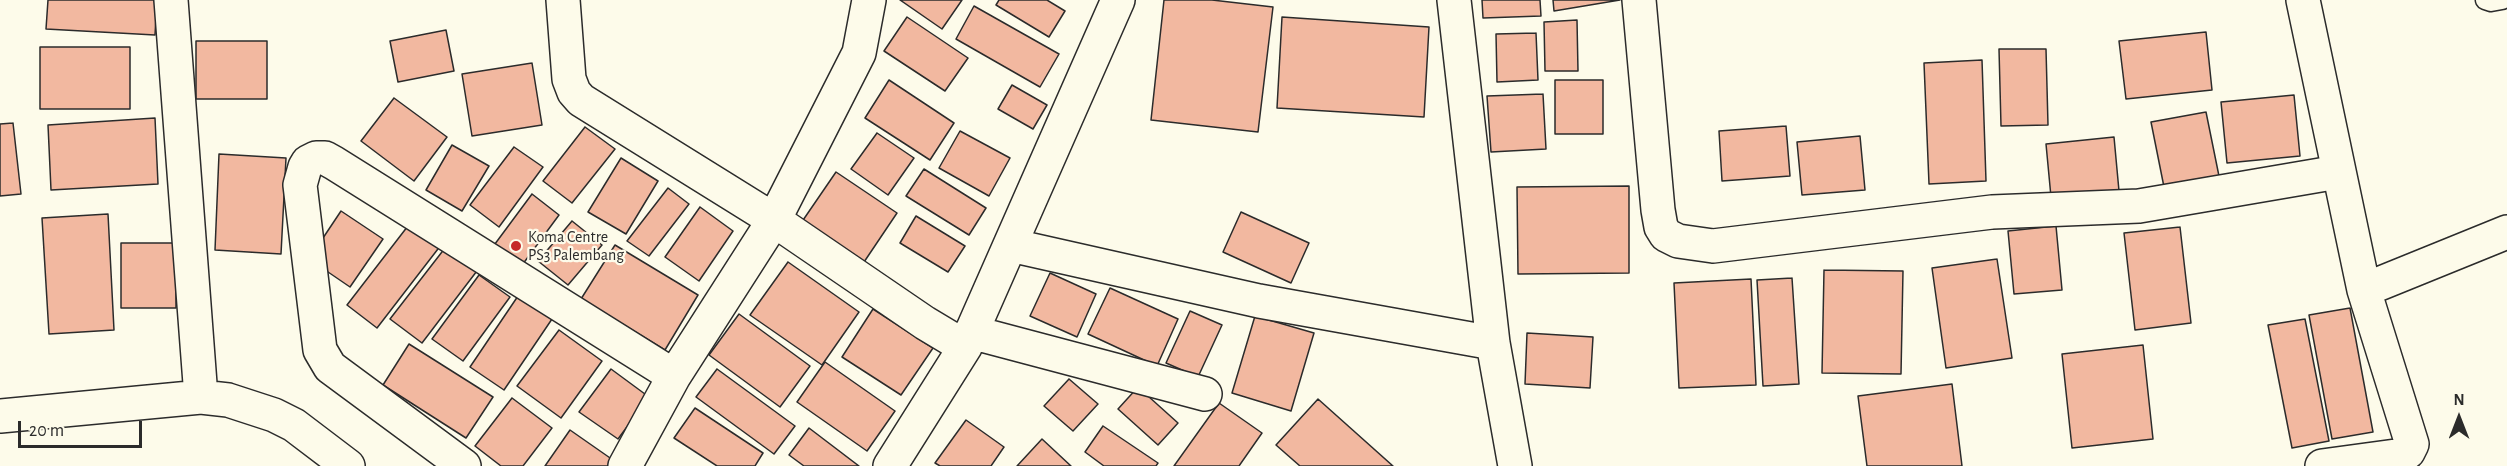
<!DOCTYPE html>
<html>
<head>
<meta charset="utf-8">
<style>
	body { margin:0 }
	#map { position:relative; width:2507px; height:466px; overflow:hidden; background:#fdfbea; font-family:"Alegreya Sans",sans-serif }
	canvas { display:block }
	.north { position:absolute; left:2429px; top:388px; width:60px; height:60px; -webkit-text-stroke:4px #fdfbea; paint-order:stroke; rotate:0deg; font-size:16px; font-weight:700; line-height:24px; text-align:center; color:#2b2b2b }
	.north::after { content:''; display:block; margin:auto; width:21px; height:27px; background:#2b2b2b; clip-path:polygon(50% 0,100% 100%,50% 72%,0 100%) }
	.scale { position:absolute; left:18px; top:421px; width:124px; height:27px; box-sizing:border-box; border:3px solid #2b2b2b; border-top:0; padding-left:8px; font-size:18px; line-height:21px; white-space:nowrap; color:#2b2b2b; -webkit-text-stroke:4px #fdfbea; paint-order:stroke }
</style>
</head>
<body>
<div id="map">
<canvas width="2507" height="466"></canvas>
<div class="north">N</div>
<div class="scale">20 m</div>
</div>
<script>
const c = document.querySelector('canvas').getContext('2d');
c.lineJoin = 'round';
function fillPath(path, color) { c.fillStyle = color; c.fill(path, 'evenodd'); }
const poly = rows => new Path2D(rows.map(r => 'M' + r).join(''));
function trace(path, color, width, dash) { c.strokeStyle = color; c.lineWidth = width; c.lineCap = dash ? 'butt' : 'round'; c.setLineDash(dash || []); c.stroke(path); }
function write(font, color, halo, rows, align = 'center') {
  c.font = font + ' "Alegreya Sans",sans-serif'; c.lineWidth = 4.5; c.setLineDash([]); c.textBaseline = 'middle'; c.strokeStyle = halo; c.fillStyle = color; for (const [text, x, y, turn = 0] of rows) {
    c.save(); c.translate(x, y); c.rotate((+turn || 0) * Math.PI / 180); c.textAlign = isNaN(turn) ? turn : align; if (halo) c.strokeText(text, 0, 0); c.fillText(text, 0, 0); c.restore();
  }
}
const building = poly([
	[48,0,157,0,155,35,46,29,48,0],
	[900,0,962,0,942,29,900,0],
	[999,0,1047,0,1065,11,1049,37,996,5,999,0],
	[1164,0,1212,0,1273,7,1258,132,1151,120,1164,0],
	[1482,0,1540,0,1541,16,1483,18,1482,0],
	[1553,0,1620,0,1554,11,1553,0],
	[974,6,1059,54,1040,87,956,39,974,6],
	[907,17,968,58,945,91,884,51,907,17],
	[1282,17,1429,27,1424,117,1277,108,1282,17],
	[1577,20,1578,71,1545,71,1544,22,1577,20],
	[446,30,454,71,398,82,390,41,446,30],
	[2206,32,2212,90,2126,99,2119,41,2206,32],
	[1536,33,1538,80,1497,82,1496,34,1536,33],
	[196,41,267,41,267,99,196,99,196,41],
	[40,47,130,47,130,109,40,109,40,47],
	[1999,49,2046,49,2048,125,2001,126,1999,49],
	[1982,60,1986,181,1929,184,1924,63,1982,60],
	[532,63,542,125,472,136,462,74,532,63],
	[889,80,954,123,930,160,865,118,889,80],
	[1555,80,1603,80,1603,134,1555,134,1555,80],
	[1012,85,1047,105,1033,129,998,109,1012,85],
	[1543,94,1546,149,1491,152,1487,96,1543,94],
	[2294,95,2300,156,2227,163,2221,102,2294,95],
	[394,98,447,137,414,181,361,141,394,98],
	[2206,112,2220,181,2165,192,2151,122,2206,112],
	[155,118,158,184,51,190,48,125,155,118],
	[13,123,21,194,0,196,0,124,13,123],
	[1786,126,1790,176,1722,181,1719,131,1786,126],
	[585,127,615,149,572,203,543,181,585,127],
	[960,131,1010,158,989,196,939,168,960,131],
	[877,133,914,158,888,195,851,169,877,133],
	[1860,136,1865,190,1802,195,1797,142,1860,136],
	[2114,137,2119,191,2051,197,2046,144,2114,137],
	[452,145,489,166,462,211,426,190,452,145],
	[514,147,543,167,499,227,470,205,514,147],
	[219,154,286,158,281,254,215,250,219,154],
	[621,158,658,181,626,234,588,212,621,158],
	[924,169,986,208,969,235,906,196,924,169],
	[836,172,897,213,860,268,799,226,836,172],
	[1629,186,1629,273,1518,274,1517,187,1629,186],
	[668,188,689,204,649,256,627,241,668,188],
	[532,194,559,215,517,272,489,252,532,194],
	[700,207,733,231,699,281,665,257,700,207],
	[341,211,383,239,350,287,309,259,341,211],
	[1241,212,1309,243,1291,283,1223,252,1241,212],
	[108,214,114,330,49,334,42,218,108,214],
	[916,216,965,246,948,272,900,243,916,216],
	[572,221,602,245,568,285,538,261,572,221],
	[411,222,441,245,377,328,347,305,411,222],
	[2056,226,2062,290,2014,294,2008,231,2056,226],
	[2180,227,2191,323,2135,330,2124,233,2180,227],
	[452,239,483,263,422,343,390,319,452,239],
	[121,243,176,243,176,308,121,308,121,243],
	[615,245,698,295,665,350,581,299,615,245],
	[1997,259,2012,358,1946,368,1932,268,1997,259],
	[788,262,859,312,822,365,750,315,788,262],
	[1824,270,1903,271,1901,374,1822,373,1824,270],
	[1050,273,1096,294,1077,337,1030,316,1050,273],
	[479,275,510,297,463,361,432,339,479,275],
	[1792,278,1799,384,1763,386,1757,280,1792,278],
	[1751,279,1756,385,1679,388,1674,283,1751,279],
	[1110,288,1178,319,1157,366,1088,334,1110,288],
	[518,296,552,319,504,390,470,367,518,296],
	[2350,308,2373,432,2332,439,2309,315,2350,308],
	[873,309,933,348,901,395,842,357,873,309],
	[1190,311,1222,325,1198,377,1166,363,1190,311],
	[739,314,810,366,780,407,709,355,739,314],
	[1255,316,1314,333,1291,411,1232,393,1255,316],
	[2305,319,2329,441,2292,448,2268,325,2305,319],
	[559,330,602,361,561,418,517,386,559,330],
	[1527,333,1593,337,1590,388,1525,384,1527,333],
	[409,344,493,397,466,438,383,385,409,344],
	[2143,345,2153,439,2072,448,2062,354,2143,345],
	[825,362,895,411,867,451,797,402,825,362],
	[611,369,649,397,618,439,579,412,611,369],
	[717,369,795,426,774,454,696,397,717,369],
	[1069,379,1098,404,1073,431,1044,406,1069,379],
	[1952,384,1962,466,1867,466,1858,396,1952,384],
	[1138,387,1178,423,1158,445,1118,409,1138,387],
	[512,398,552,428,523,466,501,466,475,446,512,398],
	[1318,399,1393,466,1300,466,1276,445,1318,399],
	[1219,403,1262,433,1239,466,1174,466,1219,403],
	[695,408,763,453,755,466,717,466,674,438,695,408],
	[966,420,1004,447,991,466,940,466,935,463,966,420],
	[1103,426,1158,463,1156,466,1104,466,1085,452,1103,426],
	[809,428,859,466,804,466,789,455,809,428],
	[570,430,613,460,609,466,545,466,570,430],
	[1042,439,1071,466,1017,466,1042,439]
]);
fillPath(building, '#f2b8a0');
trace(building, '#2b2b2b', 1.5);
const service = poly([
	[2485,0,2491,2,2502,0]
]);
const minor = poly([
	[171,0,201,397],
	[563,0,569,79,574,92,581,100,774,220,925,323,965,347],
	[1454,0,1493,343,1515,466],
	[1639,0,1658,210,1661,227,1666,235,1678,241,1713,246,1992,212,2139,206,2338,172],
	[2303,0,2364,290,2412,444,2408,452,2403,455,2322,466],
	[1010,245,1259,301,1493,343],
	[2364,290,2507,232],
	[971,332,1205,394],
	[0,416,201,397,228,400,274,415,294,425,348,466],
	[464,466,330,367,320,350,300,185,305,167,308,162,316,158,325,158,334,163,674,376],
	[625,466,674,376,774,220,859,53,869,0],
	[890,466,965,347,1118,0]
]);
trace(service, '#2b2b2b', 21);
trace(minor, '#2b2b2b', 36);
trace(service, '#fdfbea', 18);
trace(minor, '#fdfbea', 33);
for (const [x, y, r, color] of [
	[516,246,6,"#c62828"]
]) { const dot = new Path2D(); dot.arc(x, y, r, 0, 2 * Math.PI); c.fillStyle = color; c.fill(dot); trace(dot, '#fdfbea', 2); }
write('16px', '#2b2b2b', '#fdfbea', [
	["Koma Centre",528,237],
	["PS3 Palembang",528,255]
], 'left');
</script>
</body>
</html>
